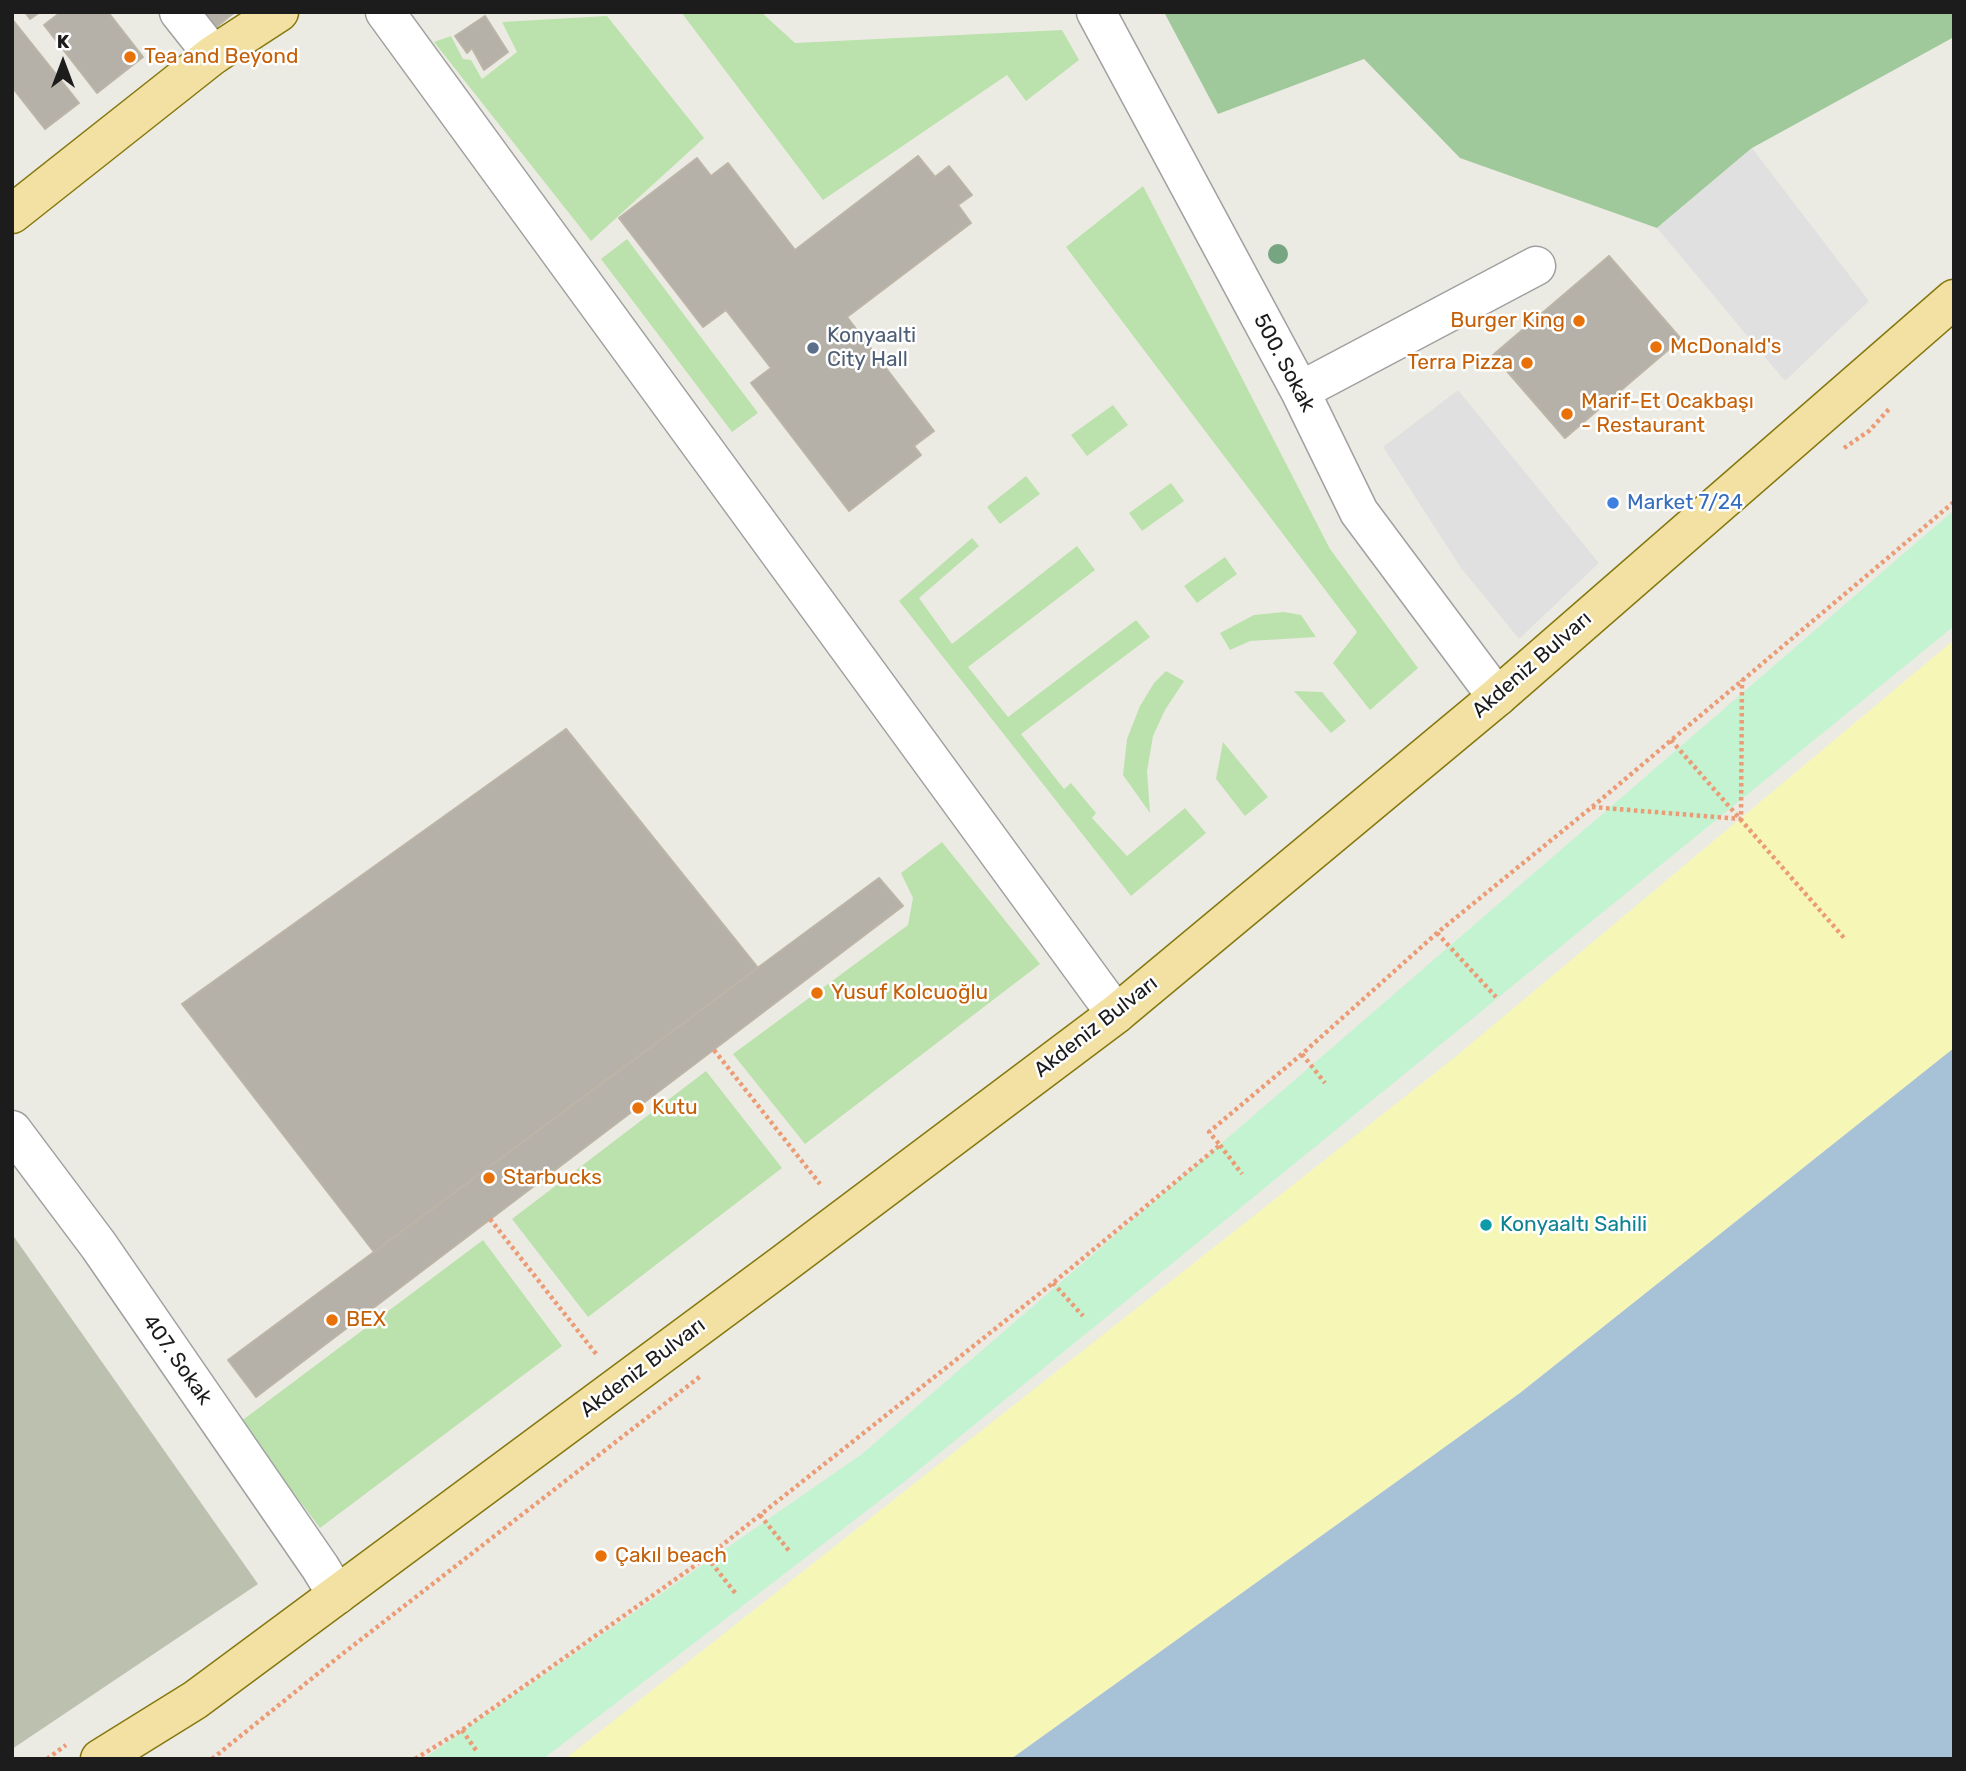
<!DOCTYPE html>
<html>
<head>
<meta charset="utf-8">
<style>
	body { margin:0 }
	#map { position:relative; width:1966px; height:1771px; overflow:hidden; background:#ecebe3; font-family:Rubik,sans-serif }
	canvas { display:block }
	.frame { position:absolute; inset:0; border:14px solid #1c1c1c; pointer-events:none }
	.north { position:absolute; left:28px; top:28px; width:70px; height:70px; -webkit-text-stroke:5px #fff; paint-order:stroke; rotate:0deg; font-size:19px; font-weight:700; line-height:28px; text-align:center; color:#1c1c1c }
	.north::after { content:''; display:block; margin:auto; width:24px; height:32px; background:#1c1c1c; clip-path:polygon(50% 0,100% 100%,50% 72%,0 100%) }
</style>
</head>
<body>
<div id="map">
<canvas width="1966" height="1771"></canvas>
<div class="frame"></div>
<div class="north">K</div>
</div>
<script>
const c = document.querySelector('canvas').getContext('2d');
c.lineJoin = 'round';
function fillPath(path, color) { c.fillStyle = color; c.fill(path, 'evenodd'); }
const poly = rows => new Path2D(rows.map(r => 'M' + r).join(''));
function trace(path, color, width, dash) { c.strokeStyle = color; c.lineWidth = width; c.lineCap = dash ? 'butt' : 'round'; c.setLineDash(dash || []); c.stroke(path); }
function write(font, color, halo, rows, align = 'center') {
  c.font = font + ' Rubik,sans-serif'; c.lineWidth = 5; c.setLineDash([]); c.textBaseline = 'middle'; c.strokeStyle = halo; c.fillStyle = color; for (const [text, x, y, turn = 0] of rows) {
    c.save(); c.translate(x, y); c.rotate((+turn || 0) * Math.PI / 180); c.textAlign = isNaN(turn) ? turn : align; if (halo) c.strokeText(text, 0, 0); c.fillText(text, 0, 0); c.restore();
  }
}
fillPath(poly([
	[12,1234,258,1584,12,1749]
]), '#bcc0af');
fillPath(poly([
	[681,12,761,12,795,43,1062,30,1079,60,1026,101,1007,75,823,200],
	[607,16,704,138,591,241,434,42,451,36,463,59,471,60,482,79,517,52,502,22],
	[1143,186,1330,549,1418,668,1370,710,1333,663,1357,632,1066,247],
	[627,239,758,413,732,432,601,259],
	[1113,405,1128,425,1087,456,1071,435],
	[1026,476,1040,494,1000,524,987,507],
	[1171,483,1184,501,1142,531,1129,513],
	[972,538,979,546,919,598,952,644,1077,546,1095,570,968,667,1008,717,1136,620,1150,637,1021,734,1064,789,1071,783,1096,813,1092,818,1127,856,1185,808,1206,833,1131,896,899,601],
	[1225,557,1237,574,1197,603,1184,586],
	[1284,612,1301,615,1316,637,1250,641,1230,650,1220,633,1254,615],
	[1166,671,1184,681,1165,710,1153,736,1147,771,1150,813,1123,775,1127,739,1140,706,1154,683],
	[1294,691,1322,692,1346,721,1331,733],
	[1223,742,1268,797,1245,816,1216,779],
	[942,842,1040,964,805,1144,733,1054,908,925,913,898,901,873],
	[706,1071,782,1168,588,1317,512,1219],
	[483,1240,562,1346,320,1528,240,1422]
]), '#bbe2ad');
fillPath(poly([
	[1164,12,1954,12,1954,37,1752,148,1657,228,1460,158,1364,59,1218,114]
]), '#9fc89b');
fillPath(poly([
	[1954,640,1954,1048,1520,1393,1011,1759,565,1759,1454,1058]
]), '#f6f7b6');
fillPath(poly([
	[1954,510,1954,626,904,1482,543,1759,423,1759,862,1454]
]), '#c3f3d1');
fillPath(poly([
	[1752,148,1869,301,1785,381,1657,228],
	[1458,390,1599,563,1519,639,1461,568,1383,447]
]), '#e0e0e0');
fillPath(poly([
	[1954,1048,1954,1759,1011,1759,1520,1393]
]), '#a7c1d6');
const building = poly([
	[25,12,40,12,30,19,25,12],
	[61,12,108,12,143,57,97,93,44,25,61,12],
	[204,12,235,12,215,28,204,12],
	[485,16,508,52,484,70,472,48,467,53,455,36,485,16],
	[12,19,79,103,45,129,12,87,12,19],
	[918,156,935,177,949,166,972,195,958,205,971,223,847,317,934,431,914,446,921,455,849,511,751,383,771,368,726,310,703,327,619,218,697,158,711,176,728,163,795,250,918,156],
	[1609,256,1681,339,1565,438,1493,355,1609,256],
	[566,729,758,968,374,1252,182,1004,566,729],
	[879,878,903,906,256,1397,228,1360,879,878]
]);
fillPath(building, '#b5b1a9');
trace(building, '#bcb5a7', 2);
const minor = poly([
	[179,12,213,55],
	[385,12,1116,1014],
	[1096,12,1300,391,1359,512,1497,697],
	[1300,391,1536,266],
	[12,1130,99,1246,320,1567,337,1595]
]);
const major = poly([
	[12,214,213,55,279,12],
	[100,1759,195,1700,782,1265,1116,1014,1497,697,1954,299]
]);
trace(minor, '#a0a0a0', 41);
trace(major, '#85780f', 41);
trace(poly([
	[1844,448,1869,431,1890,408],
	[1671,740,1845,939],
	[1592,807,1741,819,1742,680],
	[1437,933,1496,997],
	[714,1050,820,1184],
	[1302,1054,1325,1083],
	[1220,1145,1242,1174],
	[490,1219,597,1355],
	[1053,1283,1083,1316],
	[760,1515,790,1552],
	[707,1557,736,1594],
	[462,1730,478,1753],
	[47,1759,66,1745],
	[212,1759,341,1655,702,1375],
	[415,1759,462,1730,707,1557,1053,1283,1220,1145,1209,1132,1302,1054,1437,933,1592,807,1954,502]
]), '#eb9b75', 4.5, [3.5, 3.5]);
trace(minor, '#fff', 38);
trace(major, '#f2e1a2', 38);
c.fillStyle = '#76a681';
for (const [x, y] of [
	[1278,254]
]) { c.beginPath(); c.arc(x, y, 10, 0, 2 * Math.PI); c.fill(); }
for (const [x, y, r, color] of [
	[130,57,7,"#e8710a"],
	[1579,321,7,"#e8710a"],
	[1656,347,7,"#e8710a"],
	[813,348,7,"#5c6f8a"],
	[1527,363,7,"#e8710a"],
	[1567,414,7,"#e8710a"],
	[1613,503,7,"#3f7fe0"],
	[817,993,7,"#e8710a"],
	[638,1108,7,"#e8710a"],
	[489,1178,7,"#e8710a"],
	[1486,1225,7,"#0f9aa8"],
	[332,1320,7,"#e8710a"],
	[601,1556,7,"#e8710a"]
]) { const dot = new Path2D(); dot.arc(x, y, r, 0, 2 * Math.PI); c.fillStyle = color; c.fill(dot); trace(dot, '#fff', 2.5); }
write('21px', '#c56008', '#fff', [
	["Tea and Beyond",144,57],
	["Burger King",1565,321,"right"],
	["McDonald's",1670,347],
	["Terra Pizza",1513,363,"right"],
	["Marif-Et Ocakbaşı",1581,402],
	["- Restaurant",1581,426],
	["Yusuf Kolcuoğlu",831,993],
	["Kutu",652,1108],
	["Starbucks",503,1178],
	["BEX",346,1320],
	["Çakıl beach",615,1556]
], 'left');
write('21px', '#4e5e75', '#fff', [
	["Konyaalti",827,336],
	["City Hall",827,360]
], 'left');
write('21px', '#1c1c1c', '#fff', [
	["500. Sokak",1284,363,62],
	["Akdeniz Bulvarı",1532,665,-41],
	["Akdeniz Bulvarı",1096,1027,-38],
	["407. Sokak",177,1360,55],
	["Akdeniz Bulvarı",643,1368,-37]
]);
write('21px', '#366cbe', '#fff', [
	["Market 7/24",1627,503]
], 'left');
write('21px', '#0d838f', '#fff', [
	["Konyaaltı Sahili",1500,1225]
], 'left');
</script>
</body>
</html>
